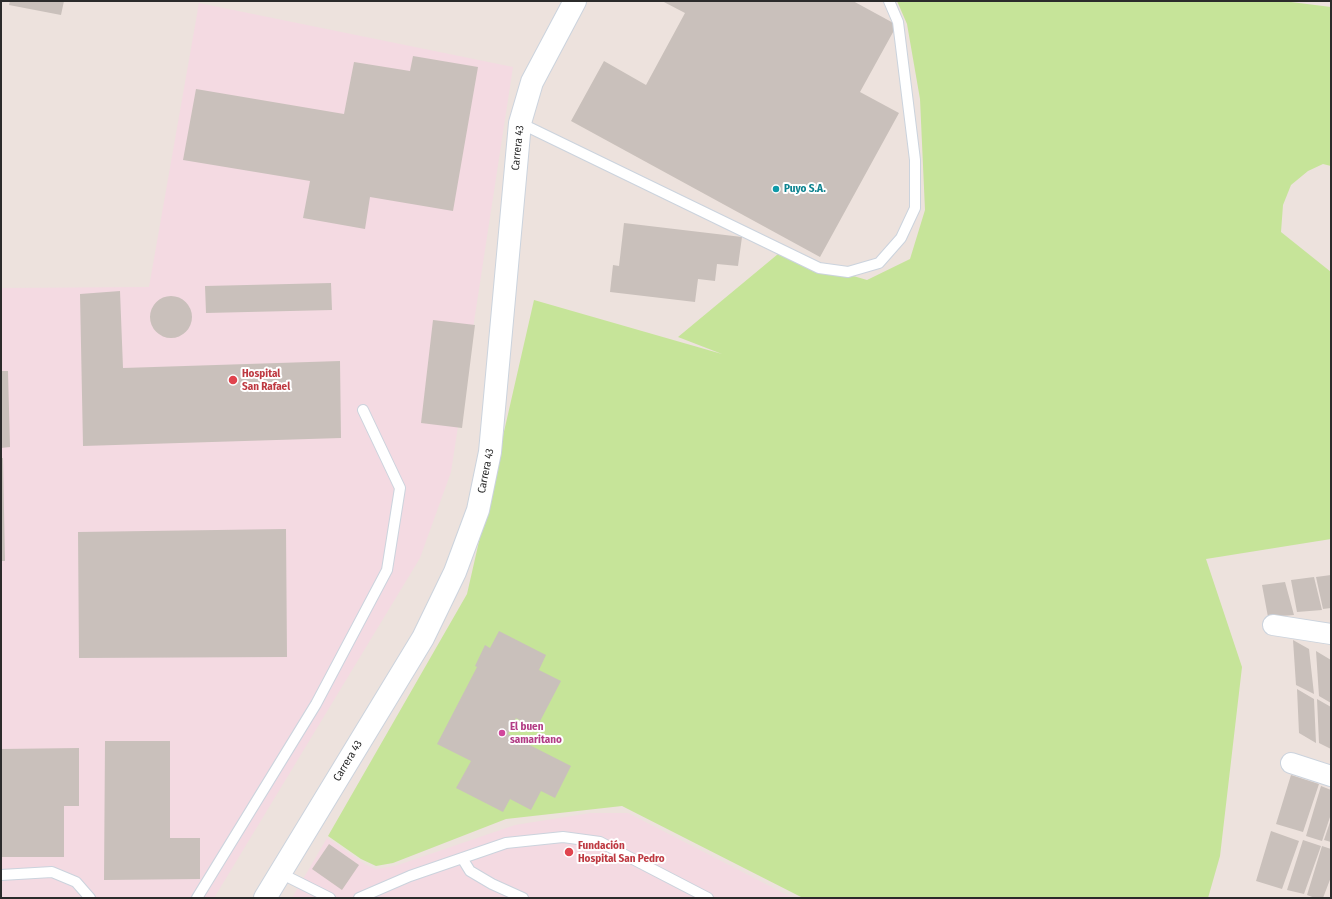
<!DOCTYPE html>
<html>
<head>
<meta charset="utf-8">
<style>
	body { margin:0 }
	#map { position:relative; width:1332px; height:899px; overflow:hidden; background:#ede2dd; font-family:"Fira Sans Condensed",sans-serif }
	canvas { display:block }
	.frame { position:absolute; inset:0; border:2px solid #2b2b2b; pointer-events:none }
</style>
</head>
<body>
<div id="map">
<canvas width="1332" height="899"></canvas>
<div class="frame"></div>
</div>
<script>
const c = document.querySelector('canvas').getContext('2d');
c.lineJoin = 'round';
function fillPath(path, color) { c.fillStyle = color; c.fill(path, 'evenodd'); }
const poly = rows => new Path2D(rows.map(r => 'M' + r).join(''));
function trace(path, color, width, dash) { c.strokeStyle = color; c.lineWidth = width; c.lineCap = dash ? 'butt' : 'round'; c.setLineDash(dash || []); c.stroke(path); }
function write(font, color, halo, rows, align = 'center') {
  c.font = font + ' "Fira Sans Condensed",sans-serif'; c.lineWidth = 4; c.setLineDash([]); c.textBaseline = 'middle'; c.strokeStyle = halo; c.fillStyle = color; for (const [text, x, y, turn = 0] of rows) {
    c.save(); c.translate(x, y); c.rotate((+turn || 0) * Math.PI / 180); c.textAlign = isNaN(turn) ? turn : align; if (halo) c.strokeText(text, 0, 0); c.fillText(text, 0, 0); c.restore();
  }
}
fillPath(poly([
	[199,3,513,67,451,472,420,558,214,898,1,898,1,288,149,287],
	[591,813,628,813,793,898,292,898,327,838,366,865,376,869,395,866,515,825]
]), '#f4dae2');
fillPath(poly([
	[897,1,1283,1,1331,7,1331,166,1323,164,1308,171,1291,185,1283,205,1281,232,1331,272,1331,539,1206,559,1242,667,1220,856,1208,898,803,898,622,806,506,819,393,863,376,866,361,859,328,836,467,594,534,300,722,354,678,337,778,254,867,280,910,259,925,210,920,99,907,24]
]), '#c6e499');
fillPath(poly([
	[10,1,64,1,61,15,9,5],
	[662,1,853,1,897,25,860,92,899,113,820,257,571,121,604,61,646,85,685,13],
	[413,56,478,67,453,211,370,197,365,229,303,218,310,181,183,160,196,89,344,114,354,62,410,71],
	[624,223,742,237,738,266,717,264,715,281,698,279,695,302,610,292,613,265,619,266],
	[331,283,332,310,206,313,205,286],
	[120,291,123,368,340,361,341,438,83,446,80,294],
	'150 317a21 21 0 1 1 42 0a21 21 0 1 1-42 0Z',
	[433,320,475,325,462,428,421,423],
	[1,371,8,371,10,447,1,448],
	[1,458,3,458,5,561,1,561],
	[286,529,287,657,79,658,78,532],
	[1331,575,1331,608,1323,609,1316,577],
	[1314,577,1322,610,1297,612,1291,580],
	[1285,582,1294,615,1268,617,1262,585],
	[499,631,546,655,539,670,561,681,536,729,516,718,508,734,571,766,555,798,541,791,531,810,510,799,503,812,456,788,471,761,437,744,477,667,475,666,485,645,490,648],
	[1293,640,1309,649,1314,694,1296,685],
	[1316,651,1331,660,1331,703,1319,696],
	[1297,689,1314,699,1316,743,1299,733],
	[1317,699,1331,707,1331,749,1319,743],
	[105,741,170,741,170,838,200,838,200,879,104,880],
	[79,748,79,806,64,806,64,857,1,857,1,749],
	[1291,775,1319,784,1303,832,1276,824],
	[1321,786,1331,790,1331,814,1322,841,1306,836],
	[1331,819,1331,842,1324,840],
	[1271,831,1299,841,1282,889,1256,881],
	[1303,840,1321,846,1304,894,1287,890],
	[329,844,359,865,342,890,312,869],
	[1322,846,1331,849,1331,877,1323,898,1315,898,1307,895]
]), '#c9c0bb');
const service = poly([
	[520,123,819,268,848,272,879,263,901,238,915,208,915,160,898,22,889,1],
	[462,858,470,871,492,884,523,898],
	[280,873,330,898],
	[1,875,52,872,76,882,90,898],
	[197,898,316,704,387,570,400,488,363,410],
	[359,898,410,876,506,843,563,837,600,842,708,898]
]);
const minor = poly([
	[1273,625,1331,634],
	[1291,763,1331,776]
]);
const tertiary = poly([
	[265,898,423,638,455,572,478,510,490,452,520,123,532,82,575,1]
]);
trace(service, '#cbd3dd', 12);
trace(minor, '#cbd3dd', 22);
trace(tertiary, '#cbd3dd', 24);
trace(service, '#fff', 10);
trace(minor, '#fff', 20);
trace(tertiary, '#fff', 22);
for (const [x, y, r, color] of [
	[776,189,4,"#0f9aa8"],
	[233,380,5,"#e0444e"],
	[502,733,4,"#d1479c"],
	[569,852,5,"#e0444e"]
]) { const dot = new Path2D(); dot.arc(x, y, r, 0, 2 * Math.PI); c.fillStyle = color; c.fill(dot); trace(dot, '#fff', 1.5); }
write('11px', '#2b2b2b', '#fff', [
	["Carrera 43",518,148,-84],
	["Carrera 43",486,471,-79],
	["Carrera 43",348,761,-59]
]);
write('bold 11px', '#0d838f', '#fff', [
	["Puyo S.A.",784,189]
], 'left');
write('bold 11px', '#be3a42', '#fff', [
	["Hospital",242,374],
	["San Rafael",242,387],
	["Fundación",578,846],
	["Hospital San Pedro",578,859]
], 'left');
write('bold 11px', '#b23c85', '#fff', [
	["El buen",510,727],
	["samaritano",510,740]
], 'left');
</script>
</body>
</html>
